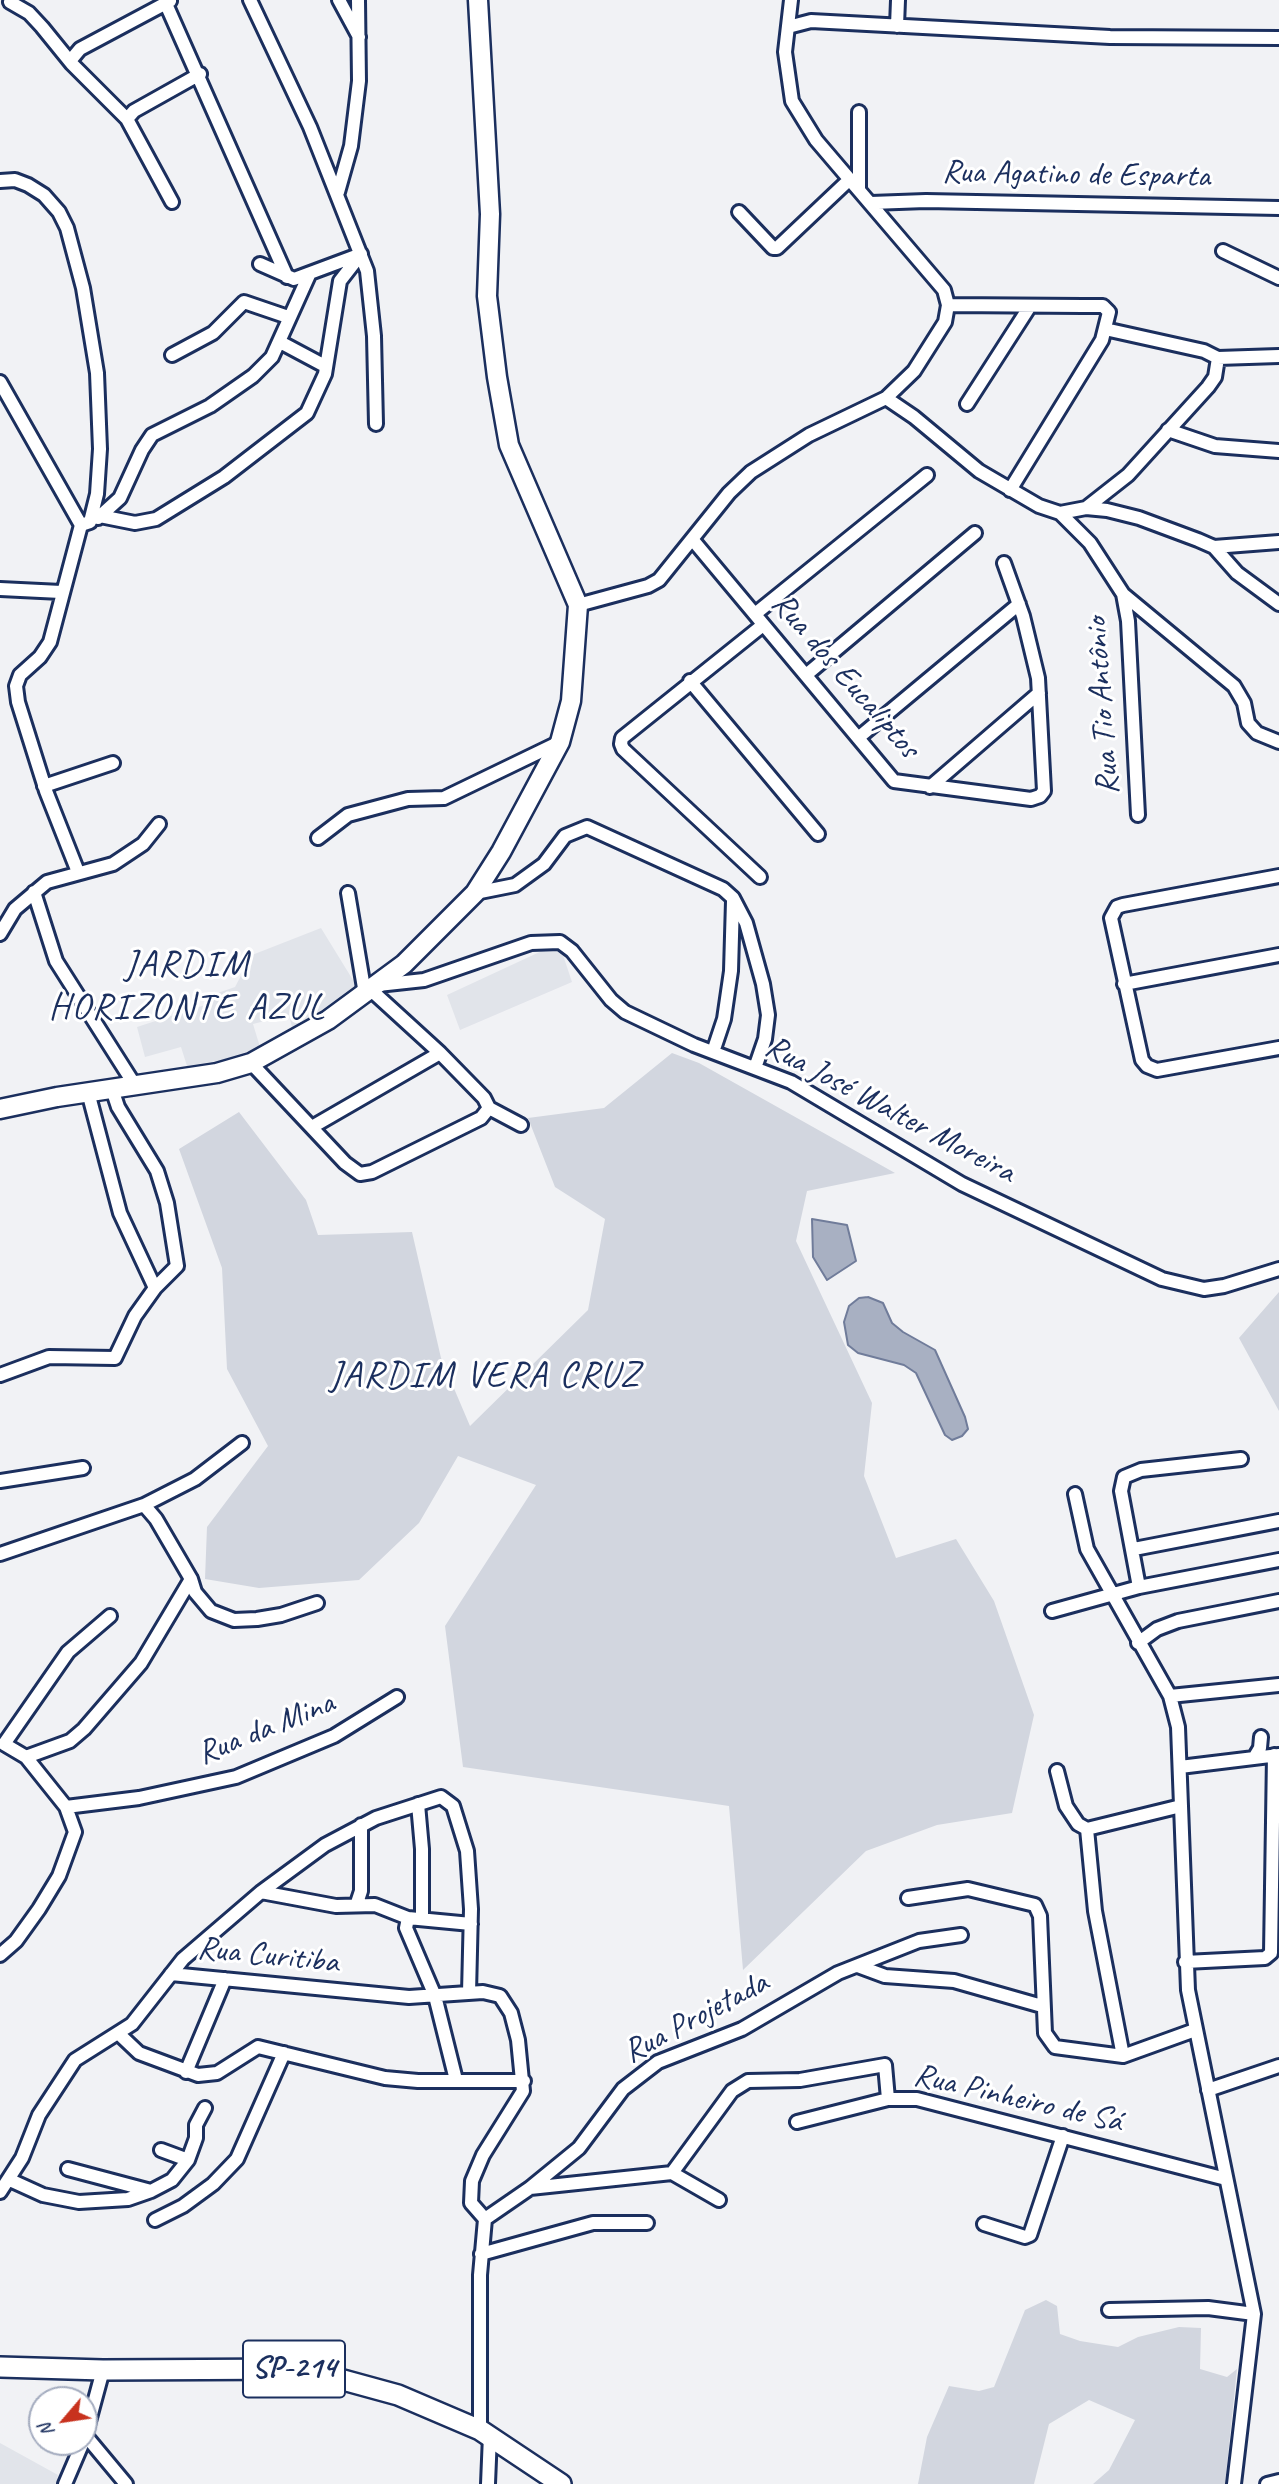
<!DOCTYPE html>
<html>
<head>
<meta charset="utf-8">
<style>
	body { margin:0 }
	#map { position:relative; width:1279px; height:2484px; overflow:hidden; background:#f1f2f5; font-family:Caveat,sans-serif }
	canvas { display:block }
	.north { position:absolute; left:28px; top:2386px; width:70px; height:70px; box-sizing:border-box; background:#fff; border:2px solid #a4acbf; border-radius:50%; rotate:241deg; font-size:19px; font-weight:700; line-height:28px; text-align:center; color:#1b2f5e }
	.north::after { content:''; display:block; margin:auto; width:24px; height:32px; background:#c8321e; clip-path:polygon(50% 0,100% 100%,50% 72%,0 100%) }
</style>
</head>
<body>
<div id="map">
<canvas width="1279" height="2484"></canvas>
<div class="north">N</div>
</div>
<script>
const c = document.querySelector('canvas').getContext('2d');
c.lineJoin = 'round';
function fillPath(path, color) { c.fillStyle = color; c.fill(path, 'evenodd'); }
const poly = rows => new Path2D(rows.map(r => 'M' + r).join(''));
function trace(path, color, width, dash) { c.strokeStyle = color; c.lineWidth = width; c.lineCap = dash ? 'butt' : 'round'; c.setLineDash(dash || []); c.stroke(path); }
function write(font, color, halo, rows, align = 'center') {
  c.font = font + ' Caveat,sans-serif'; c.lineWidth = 6; c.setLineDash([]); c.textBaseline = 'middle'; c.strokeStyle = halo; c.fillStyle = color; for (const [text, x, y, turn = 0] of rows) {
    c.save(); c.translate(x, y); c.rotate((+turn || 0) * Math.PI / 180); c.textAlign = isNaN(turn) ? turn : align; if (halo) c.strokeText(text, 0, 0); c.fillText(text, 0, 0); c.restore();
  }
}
fillPath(poly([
	[321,928,356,985,305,1022,292,1027,289,1015,253,1024,260,1047,222,1060,187,1066,181,1047,145,1057,137,1027,208,1004,206,997,235,987,252,955],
	[559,943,572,982,460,1030,447,995],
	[0,2443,58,2475,56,2484,0,2484]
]), '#e1e4ea');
fillPath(poly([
	[672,1053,699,1063,895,1173,807,1191,796,1241,872,1403,864,1476,896,1558,956,1539,994,1601,1034,1715,1012,1813,937,1825,866,1851,743,1970,729,1806,463,1767,445,1626,536,1485,458,1456,419,1523,359,1580,259,1588,205,1579,207,1527,268,1446,227,1369,222,1268,179,1149,239,1112,306,1200,318,1235,412,1232,441,1358,470,1426,588,1310,605,1219,555,1187,528,1118,604,1108],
	[1279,1292,1279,1411,1239,1338],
	[1046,2300,1057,2306,1060,2334,1080,2341,1118,2347,1138,2337,1179,2327,1201,2328,1200,2369,1227,2377,1237,2369,1225,2484,1093,2484,1109,2470,1135,2420,1089,2400,1049,2424,1034,2484,918,2484,927,2437,949,2386,979,2391,994,2387,1025,2310]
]), '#d2d6df');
const water = poly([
	[812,1219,847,1225,856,1261,827,1280,813,1257,812,1219],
	[868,1297,883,1303,892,1323,903,1332,935,1350,965,1417,968,1429,962,1436,952,1440,945,1435,916,1373,904,1365,858,1353,848,1345,844,1322,849,1306,859,1298,868,1297]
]);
fillPath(water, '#a8b0c2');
trace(water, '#707c9a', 2);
const street = poly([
	[11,0,10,2,29,13,42,27,72,64,127,119,172,202],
	[250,0,310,127,367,271,374,336,376,424],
	[339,0,359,37],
	[166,4,287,277],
	[897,26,898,0],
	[788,27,811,21,1110,37,1279,38],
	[70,61,80,49,170,1],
	[127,119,134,111,200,74],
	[0,181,15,180,28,185,44,195,59,212,67,228,83,288,97,373,100,449,97,494,90,522,81,525],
	[859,190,859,112],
	[338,192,351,146,359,81,358,0],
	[871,203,926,201,1279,208],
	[739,212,773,248,777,248,850,179],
	[1223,251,1279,278],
	[260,264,294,279,361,254],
	[948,305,1083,306,1103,306,1109,312,1102,340,1010,490],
	[280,342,325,366],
	[172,355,213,333,244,302,288,317],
	[1218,358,1279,356],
	[0,382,81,525,50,642,40,657,20,675,16,686,18,702,46,791,78,872],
	[886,398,914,417,979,471,1039,506,1060,513,1086,508,1107,510,1139,518,1198,540,1214,547,1237,573,1279,604],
	[967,404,1030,306],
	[1168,430,1215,446,1279,451],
	[1086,508,1128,475,1208,387,1215,377,1218,358,1204,351,1105,329],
	[1060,513,1090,543,1123,594,1234,686,1244,703,1248,723,1257,733,1279,742],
	[100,516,135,523,156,519,224,477,307,413,325,374,340,281,361,254],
	[98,518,120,498,142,450,152,435,210,406,253,376,272,357,309,275],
	[692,539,894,781,1031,799,1040,796,1044,791,1038,678,1023,616,1004,563],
	[1214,547,1279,542],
	[0,589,61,592],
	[1123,594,1128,621,1138,815],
	[578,605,648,586,659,580,729,493,751,472,809,435,886,398,914,371,945,322,948,305,944,290,816,140,792,101,785,52,791,0],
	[755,614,927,475],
	[806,675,975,533],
	[690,681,818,834],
	[858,738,1019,604],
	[44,786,113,763],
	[930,787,1039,693],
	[318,838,348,815,408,799,444,798,560,742],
	[1279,876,1123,905,1117,907,1111,918,1142,1060,1147,1066,1157,1070,1279,1048],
	[760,877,623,749,621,744,622,738,763,625],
	[34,892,56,961,136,1087],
	[348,893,365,994],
	[475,893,515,885,544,864,565,836,587,827,723,889,733,898,746,923,763,984,768,1015,765,1039,755,1068],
	[0,934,15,909,47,882,113,864,143,844,159,824],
	[1124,984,1279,955],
	[378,985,424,980,531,943,560,942,572,951,611,1000,625,1012,694,1045,791,1082,962,1184,1162,1279,1204,1289,1224,1286,1279,1269],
	[371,990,440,1053,484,1098,489,1108],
	[713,1052,724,1019,731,971,733,901],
	[251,1063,345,1163,360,1174,372,1172,481,1118,489,1108],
	[88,1092,120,1213,155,1288],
	[489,1108,521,1125],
	[312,1127,440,1053],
	[0,1375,49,1357,115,1358,135,1316,155,1288,177,1266,167,1203,157,1171,118,1107,112,1089],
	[0,1481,83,1468],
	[1075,1494,1087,1549,1170,1696,1178,1727,1188,1990,1254,2314,1234,2484],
	[144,1505,156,1519,191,1579,195,1592,211,1611,234,1620,257,1619,281,1615,317,1603],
	[1134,1549,1279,1521],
	[0,1554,144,1505,195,1479,242,1443],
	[1139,1587,1121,1491,1124,1477,1141,1470,1241,1459],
	[1052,1611,1139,1587,1279,1560],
	[1138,1643,1157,1629,1178,1621,1279,1601],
	[1170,1696,1279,1685],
	[4,1744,68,1652,110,1616],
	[26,1757,70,1741,84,1729,141,1663,191,1579],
	[1254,1758,1260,1748,1261,1737],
	[1180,1767,1279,1755],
	[1057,1771,1066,1806,1078,1824,1087,1829,1095,1911,1123,2056],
	[418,1804,422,1849,422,1919],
	[66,1807,139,1798,236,1777,334,1736,397,1697],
	[1087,1829,1181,1806],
	[261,1892,336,1906,375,1905,408,1918,471,1924],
	[908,1898,968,1889,1035,1905,1040,1916,1045,2033,1055,2047,1123,2056,1195,2030],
	[357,1903,361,1891,361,1825],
	[408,1918,406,1928,435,1996,456,2080],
	[0,1955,16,1941,39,1909,59,1876,75,1832,66,1807,26,1757,4,1744],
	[1185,1962,1265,1958,1271,1953,1274,1755],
	[858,1966,885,1976,954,1981,1042,2006],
	[171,1974,409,1997,483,1992,500,1996,511,2013,518,2040,523,2091,483,2155,472,2181,471,2203,485,2219],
	[119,2034,139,2053,198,2075,217,2073,258,2047,385,2078,418,2081,524,2081],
	[186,2072,225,1979],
	[1208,2090,1279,2066],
	[797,2122,888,2099,917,2099,1226,2179],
	[161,2150,188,2160],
	[68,2169,151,2191],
	[672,2173,719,2200],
	[10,2180,43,2195,79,2202,128,2199,151,2191,172,2180,188,2160,196,2138,196,2125,205,2108],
	[530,2188,579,2148,623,2089,658,2062,742,2029,838,1973,919,1941,961,1935],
	[0,2192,22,2158,39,2115,75,2060,132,2024,183,1959,261,1892,325,1845,376,1818,441,1797,453,1806,467,1851,471,1909,469,1993],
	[155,2220,183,2206,213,2184,237,2159,284,2053],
	[984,2224,1025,2237,1030,2235,1063,2136],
	[481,2254,593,2223,647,2223],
	[1109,2310,1208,2308,1254,2314],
	[480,2430,480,2275,485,2219,530,2188,672,2173,732,2091,748,2081,800,2080,885,2065,888,2099],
	[86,2436,126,2484],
	[84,2440,103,2370],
	[65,2484,83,2442],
	[488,2484,490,2435],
	[1267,2484,1279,2481]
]);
const secondary = poly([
	[0,1109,57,1097,217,1073,251,1063,328,1020,404,964,475,893,501,852,560,742,571,701,578,605,509,445,497,377,487,296,490,214,478,0]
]);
const primary = poly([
	[0,2367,103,2370,303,2369,398,2395,480,2430,561,2484]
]);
trace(street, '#1b2f5e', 18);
trace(secondary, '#1b2f5e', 23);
trace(primary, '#1b2f5e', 24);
trace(street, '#fff', 12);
trace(secondary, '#fff', 18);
trace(primary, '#fff', 19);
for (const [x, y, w] of [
	[294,2369,102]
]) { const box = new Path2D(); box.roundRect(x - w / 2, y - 28.5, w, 57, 5); c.fillStyle = '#fff'; c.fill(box); trace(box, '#1b2f5e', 2); }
write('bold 32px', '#1b2f5e', null, [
	["SP-214",294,2369]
]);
write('33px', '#1b2f5e', '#fff', [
	["Rua Agatino de Esparta",1076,175,1],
	["Rua dos Eucaliptos",845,676,49],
	["Rua Tio Antônio",1103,706,-94],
	["Rua José Walter Moreira",890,1110,28],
	["Rua da Mina",266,1729,-22],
	["Rua Curitiba",268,1956,6],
	["Rua Projetada",696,2018,-28],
	["Rua Pinheiro de Sá",1018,2099,13]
]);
c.letterSpacing = '2px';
write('37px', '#1b2f5e', '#fff', [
	["JARDIM",187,965],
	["HORIZONTE AZUL",187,1008],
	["JARDIM VERA CRUZ",485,1376]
]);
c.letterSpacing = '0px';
</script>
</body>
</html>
